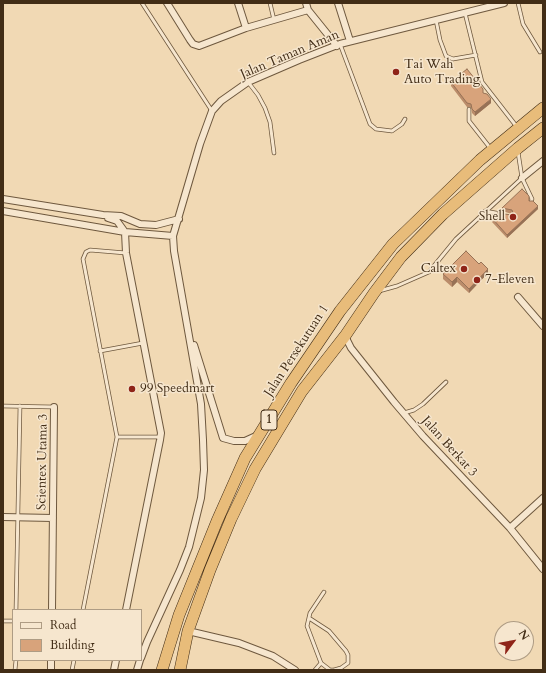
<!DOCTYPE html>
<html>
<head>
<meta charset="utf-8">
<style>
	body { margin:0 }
	#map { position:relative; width:546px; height:673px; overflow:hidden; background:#f1d9b4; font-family:Cardo,serif }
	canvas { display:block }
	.frame { position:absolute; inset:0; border:4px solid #422d16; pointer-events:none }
	.legend { position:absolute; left:12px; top:609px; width:130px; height:52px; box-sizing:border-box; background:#f6e6ce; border:1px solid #ae9c84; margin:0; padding:5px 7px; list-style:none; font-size:12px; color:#422d16 }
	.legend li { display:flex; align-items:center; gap:8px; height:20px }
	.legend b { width:20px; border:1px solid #ae9c84 }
	.north { position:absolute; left:494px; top:621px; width:40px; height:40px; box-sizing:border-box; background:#f6e6ce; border:1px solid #ae9c84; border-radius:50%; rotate:58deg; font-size:11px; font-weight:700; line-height:16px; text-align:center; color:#422d16 }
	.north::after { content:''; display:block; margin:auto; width:14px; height:18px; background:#8f2418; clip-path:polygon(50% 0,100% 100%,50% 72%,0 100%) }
</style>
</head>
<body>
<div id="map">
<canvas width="546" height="673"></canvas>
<div class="frame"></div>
<ul class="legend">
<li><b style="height:5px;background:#f6e6ce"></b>Road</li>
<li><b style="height:11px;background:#d8a37b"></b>Building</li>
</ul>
<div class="north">N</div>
</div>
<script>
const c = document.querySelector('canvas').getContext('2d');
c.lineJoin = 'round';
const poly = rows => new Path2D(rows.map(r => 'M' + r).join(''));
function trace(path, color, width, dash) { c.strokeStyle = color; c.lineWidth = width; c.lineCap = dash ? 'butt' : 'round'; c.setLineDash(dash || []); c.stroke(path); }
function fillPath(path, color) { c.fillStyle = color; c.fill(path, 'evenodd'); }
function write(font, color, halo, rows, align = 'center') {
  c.font = font + ' Cardo,serif'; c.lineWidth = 3; c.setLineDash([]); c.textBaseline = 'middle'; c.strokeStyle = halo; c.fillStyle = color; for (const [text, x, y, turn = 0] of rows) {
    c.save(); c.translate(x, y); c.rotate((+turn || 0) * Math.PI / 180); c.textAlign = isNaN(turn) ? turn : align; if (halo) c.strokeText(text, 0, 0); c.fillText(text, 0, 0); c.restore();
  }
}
const service = poly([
	[142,3,212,111],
	[270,3,274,20],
	[518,3,523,24,540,52],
	[465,13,482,82,517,127],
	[436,20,440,40,446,56,453,59,476,55],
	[340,44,370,124,376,129,392,131,402,124,405,119],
	[248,82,258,95,265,108,270,122,274,153],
	[469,109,469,121,491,149],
	[518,152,522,178,532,199,531,202],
	[485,211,501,214],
	[379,291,397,286,429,272,456,239,522,178],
	[100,351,143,343],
	[3,406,54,407],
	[404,413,414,410,423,404,446,382],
	[117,437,160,437],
	[16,610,20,406],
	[83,610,117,437,83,259,86,252,90,250,126,253],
	[309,618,329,631,346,651,348,655,348,663,341,668,334,670],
	[3,621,13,621],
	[321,663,330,670,333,670],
	[15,670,16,660],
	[72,670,74,660],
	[315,670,321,663,307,626,310,613,324,592]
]);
const minor = poly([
	[167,3,190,40,193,44,199,46,246,28,308,10],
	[238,3,246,28],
	[306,3,308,10,337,46],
	[338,3,350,41],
	[522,178,543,161],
	[3,199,103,215,121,216,140,224,156,225,179,219],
	[3,211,125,232,173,236],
	[108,218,117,221,125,232],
	[125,232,126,253,161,433,160,440,126,610],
	[518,297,543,326],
	[345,336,351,348,394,402,423,436,510,528,543,569],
	[194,345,223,438,234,441,245,441,256,436],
	[3,517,53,518],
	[510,528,543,498],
	[52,610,54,407],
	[188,631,239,643,273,656,295,670],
	[141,658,147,642,180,570,189,547,201,498,204,470,203,440,201,404,174,251,173,236,200,144,212,111,221,101,248,82,299,60,340,44,504,3],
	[51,670,51,660],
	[114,670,116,660],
	[137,670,140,660]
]);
const trunk = poly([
	[162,670,179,615,217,521,245,458,291,383,340,311,393,244,480,160,543,108],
	[180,670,188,631,210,570,231,519,255,469,302,391,345,336,374,293,401,257,443,214,518,148,543,128]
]);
trace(service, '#6e583e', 4.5);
trace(minor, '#6e583e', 8);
trace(trunk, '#422d16', 12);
trace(service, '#f6e6ce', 3);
trace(minor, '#f6e6ce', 6);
trace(trunk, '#e8bc7a', 11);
fillPath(poly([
	[451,82,491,103,475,116,472,113,471,107,467,107,451,86],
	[529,201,538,209,507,238,492,222,492,218,512,215,512,214,502,211,502,208],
	[488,273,469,293,457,282,452,287,443,279,443,274]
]), '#ba8c6a');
fillPath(poly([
	[491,99,491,103,475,116,475,112],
	[538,206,538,209,507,238,507,235],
	[488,269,488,273,469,293,469,289],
	[457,277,457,282,452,287,452,282]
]), '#977256');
const building = poly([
	[467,69,483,89,483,93,487,94,491,99,475,112,472,109,471,104,467,103,451,82,467,69],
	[522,189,529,196,529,201,533,201,538,206,507,235,492,218,497,213,512,215,513,213,512,210,502,208,522,189],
	[466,251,479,264,481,262,488,269,469,289,457,277,452,282,443,274,466,251]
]);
fillPath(building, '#d8a37b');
trace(building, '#977256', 1);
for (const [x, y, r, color] of [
	[396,72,4,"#8f2418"],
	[513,217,4,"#8f2418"],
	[464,269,4,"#8f2418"],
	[477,280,4,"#8f2418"],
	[132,389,4,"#8f2418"]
]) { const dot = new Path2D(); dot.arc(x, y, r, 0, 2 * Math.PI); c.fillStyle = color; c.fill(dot); trace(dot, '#f6e6ce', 1.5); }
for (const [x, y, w] of [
	[269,420,16]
]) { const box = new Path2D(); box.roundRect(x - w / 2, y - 10, w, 20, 3); c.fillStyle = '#f6e6ce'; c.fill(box); trace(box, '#422d16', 1); }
write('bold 12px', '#422d16', null, [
	["1",269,420]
]);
write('13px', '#422d16', '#f6e6ce', [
	["Jalan Taman Aman",290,55,-23],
	["Jalan Persekutuan 1",297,351,-57],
	["Jalan Berkat 3",449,447,48],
	["Scientex Utama 3",43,462,-89]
]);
write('13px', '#422d16', '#f6e6ce', [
	["Tai Wah",404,65],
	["Auto Trading",404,80],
	["Shell",505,217,"right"],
	["Caltex",456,269,"right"],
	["7-Eleven",485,280],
	["99 Speedmart",140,389]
], 'left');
</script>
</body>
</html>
